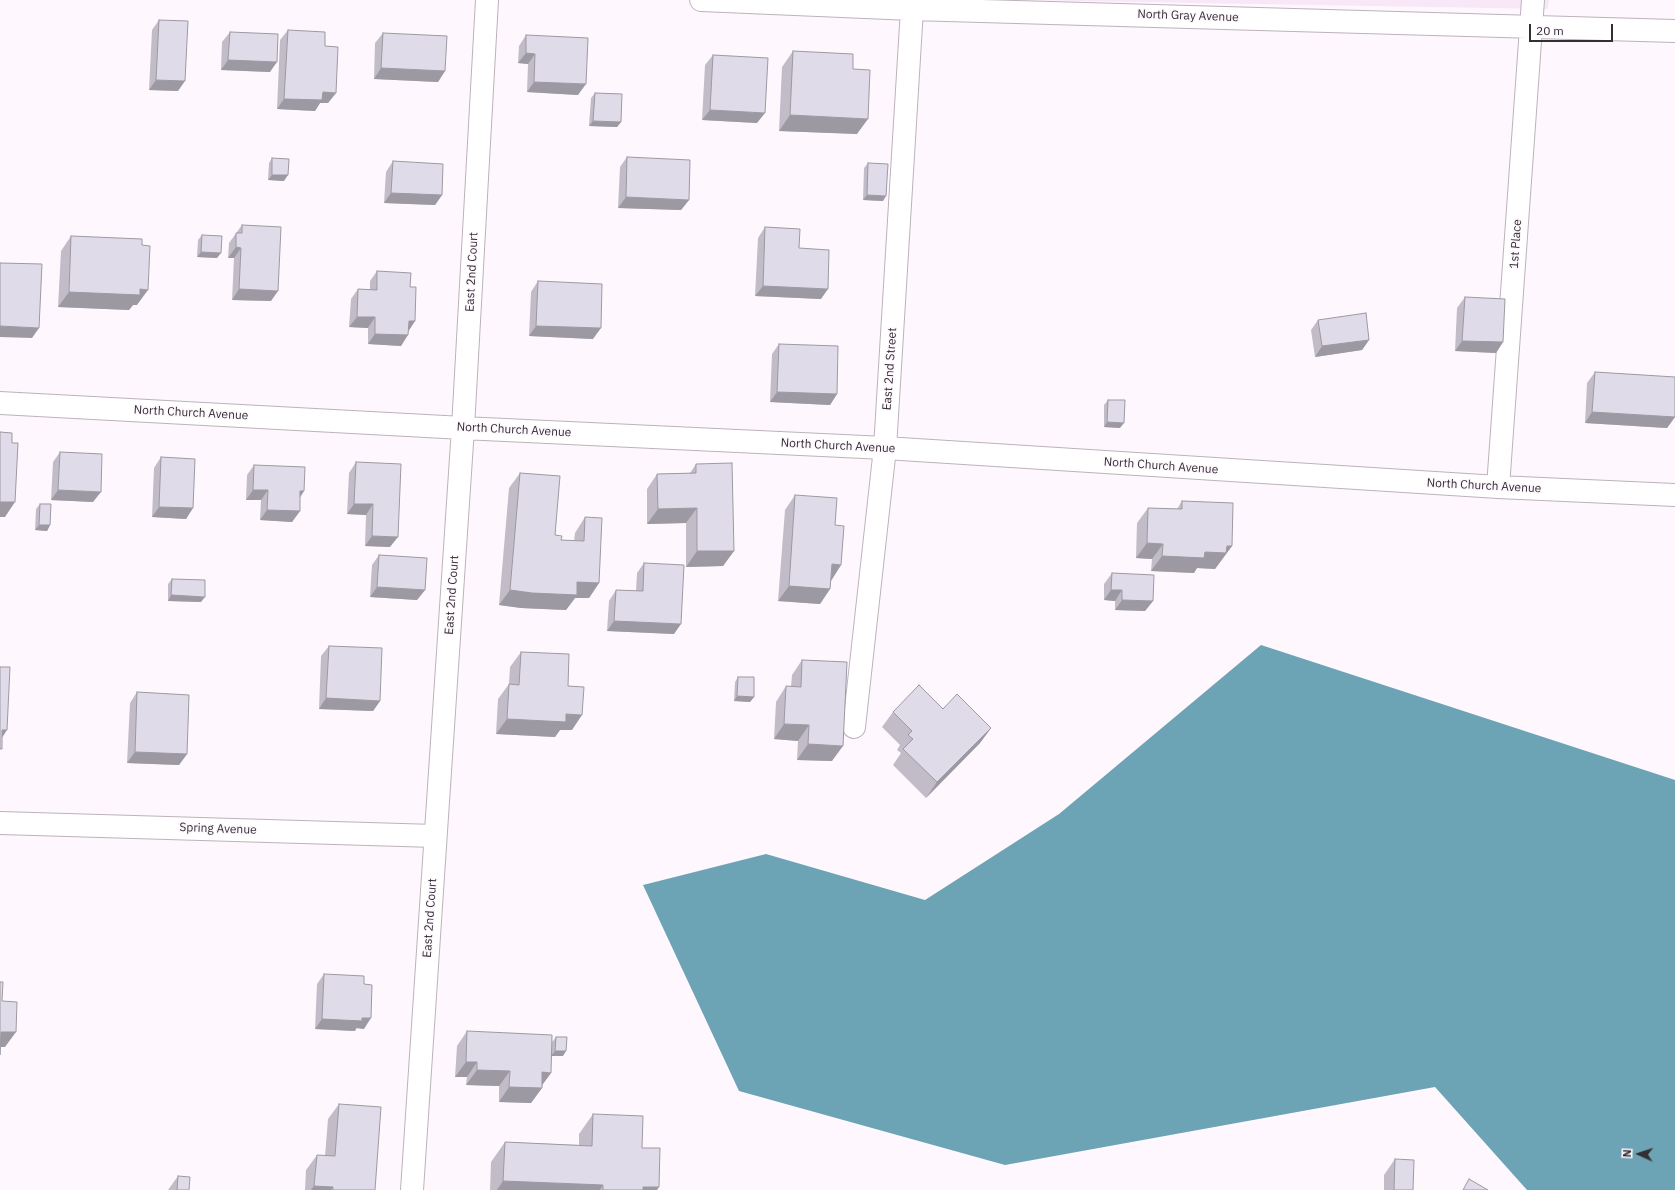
<!DOCTYPE html>
<html>
<head>
<meta charset="utf-8">
<style>
	body { margin:0 }
	#map { position:relative; width:1675px; height:1190px; overflow:hidden; background:#fef8fe; font-family:"IBM Plex Sans",sans-serif }
	canvas { display:block }
	.north { position:absolute; left:1619px; top:1134px; width:40px; height:40px; -webkit-text-stroke:3px #fef8fe; paint-order:stroke; rotate:273deg; font-size:11px; font-weight:700; line-height:16px; text-align:center; color:#332f33 }
	.north::after { content:''; display:block; margin:auto; width:14px; height:18px; background:#332f33; clip-path:polygon(50% 0,100% 100%,50% 72%,0 100%) }
	.scale { position:absolute; left:1529px; top:24px; width:84px; height:18px; box-sizing:border-box; border:2px solid #332f33; border-top:0; padding-left:5px; font-size:12px; line-height:14px; white-space:nowrap; color:#332f33; -webkit-text-stroke:3px #fef8fe; paint-order:stroke }
</style>
</head>
<body>
<div id="map">
<canvas width="1675" height="1190"></canvas>
<div class="north">N</div>
<div class="scale">20 m</div>
</div>
<script>
const c = document.querySelector('canvas').getContext('2d');
c.lineJoin = 'round';
function fillPath(path, color) { c.fillStyle = color; c.fill(path, 'evenodd'); }
const poly = rows => new Path2D(rows.map(r => 'M' + r).join(''));
function trace(path, color, width, dash) { c.strokeStyle = color; c.lineWidth = width; c.lineCap = dash ? 'butt' : 'round'; c.setLineDash(dash || []); c.stroke(path); }
function write(font, color, halo, rows, align = 'center') {
  c.font = font + ' "IBM Plex Sans",sans-serif'; c.lineWidth = 3; c.setLineDash([]); c.textBaseline = 'middle'; c.strokeStyle = halo; c.fillStyle = color; for (const [text, x, y, turn = 0] of rows) {
    c.save(); c.translate(x, y); c.rotate((+turn || 0) * Math.PI / 180); c.textAlign = isNaN(turn) ? turn : align; if (halo) c.strokeText(text, 0, 0); c.fillText(text, 0, 0); c.restore();
  }
}
fillPath(poly([
	[1021,0,1549,0,1548,9]
]), '#f8e7f7');
fillPath(poly([
	[1261,645,1675,780,1675,1190,1527,1190,1435,1087,1005,1165,739,1091,643,885,766,854,925,900,1059,814]
]), '#6da4b5');
const minor = poly([
	[701,0,912,9,1675,31],
	[0,403,463,428,885,448,1498,487,1675,495],
	[1498,487,1533,0],
	[854,727,885,448,912,9],
	[0,823,435,836],
	[412,1190,463,428,487,0]
]);
trace(minor, '#bcb2bc', 24);
trace(minor, '#fff', 22);
fillPath(poly([
	[159,20,178,91,149,90,152,30],
	[288,30,325,46,336,93,328,103,320,103,315,111,277,109,280,40],
	[230,32,270,72,221,70,222,42],
	[383,33,445,71,438,82,374,79,375,43],
	[526,35,578,95,527,92,528,64,518,63,519,46],
	[793,51,853,69,857,134,779,131,782,67],
	[713,55,757,123,702,120,705,65],
	[595,93,621,122,617,127,589,126,591,98],
	[627,157,689,200,681,210,618,208,620,167],
	[272,158,284,181,268,180,269,163],
	[393,161,442,195,435,205,384,203,386,172],
	[868,163,883,201,863,200,864,168],
	[242,225,271,301,232,300,234,258,228,258,229,243],
	[765,227,799,248,821,299,755,296,758,238],
	[202,235,217,258,197,257,198,240],
	[71,236,137,305,133,305,129,310,58,307,61,251],
	[377,271,410,287,415,321,408,331,401,346,368,344,368,328,349,327,351,299,358,289,370,289,370,281],
	[538,281,593,339,529,336,531,292],
	[1465,297,1503,342,1496,353,1455,351,1457,308],
	[1318,320,1369,340,1362,350,1315,357,1311,330],
	[779,344,837,394,830,405,770,402,772,354],
	[1595,372,1675,417,1667,428,1585,423,1587,383],
	[1108,400,1120,428,1104,427,1104,405],
	[60,452,93,502,51,500,53,462],
	[161,457,193,508,186,519,152,517,154,468],
	[356,462,390,547,365,546,366,515,347,514,349,473],
	[696,464,734,551,723,566,686,567,686,523,647,524,647,489,657,474,690,473],
	[254,465,304,491,300,497,300,511,292,522,260,520,261,500,246,500,247,475],
	[520,473,555,535,561,540,574,541,575,533,585,517,599,583,589,598,575,598,566,610,521,608,499,605,509,488],
	[795,495,835,525,841,565,831,580,830,589,820,604,778,601,785,510],
	[1182,501,1232,546,1215,569,1197,568,1194,573,1151,571,1152,559,1136,558,1137,523,1148,508,1177,509],
	[40,504,50,525,47,531,35,530,36,509],
	[379,555,425,590,417,600,370,597,372,565],
	[644,563,674,634,607,631,609,601,616,590,636,591,637,573],
	[1112,573,1153,601,1145,611,1115,610,1115,601,1104,600,1104,584],
	[172,579,201,602,168,601,168,584],
	[329,646,380,701,373,711,319,709,321,656],
	[521,652,568,686,572,730,560,730,555,737,496,734,498,699,509,684,510,667],
	[802,660,832,761,797,760,798,741,774,739,776,702,786,686,791,687,792,675],
	[738,677,754,697,750,702,734,701,735,682],
	[137,692,187,754,179,765,127,763,130,703],
	[943,709,991,728,980,743,926,798,893,765,901,753,897,750,900,745,882,727,893,712],
	[324,974,364,1029,357,1028,355,1031,315,1029,317,984],
	[467,1031,551,1073,542,1085,542,1088,531,1103,499,1102,499,1086,466,1085,467,1077,455,1077,457,1046],
	[556,1037,563,1056,551,1056,552,1042],
	[339,1104,375,1190,305,1190,306,1170,317,1155,325,1156,328,1119],
	[593,1114,642,1148,657,1190,490,1190,491,1162,505,1142,579,1145,579,1134],
	[1395,1159,1413,1190,1384,1190,1384,1175],
	[178,1176,189,1190,168,1190]
]), '#c1bcc8');
fillPath(poly([
	[526,53,535,54,528,64,518,63],
	[228,60,277,62,270,72,221,70],
	[381,68,445,71,438,82,374,79],
	[156,80,185,81,178,91,149,90],
	[534,82,586,84,578,95,527,92],
	[323,92,336,93,328,103,320,103,315,111,277,109,284,99],
	[710,110,765,113,757,123,702,120],
	[790,115,868,119,857,134,779,131],
	[593,121,621,122,617,127,589,126],
	[272,175,288,175,284,181,268,180],
	[391,193,442,195,435,205,384,203],
	[867,195,886,196,883,201,863,200],
	[626,197,689,200,681,210,618,208],
	[236,247,241,248,234,258,228,258],
	[201,252,221,253,217,258,197,257],
	[763,286,828,289,821,299,755,296],
	[140,289,148,290,137,305,133,305,129,310,58,307,69,292],
	[239,289,278,291,271,301,232,300],
	[357,317,375,317,368,328,349,327],
	[409,321,415,321,408,332],
	[0,326,39,328,32,338,0,337],
	[536,326,601,328,593,339,529,336],
	[375,334,408,335,401,346,368,344],
	[1369,340,1362,350,1315,357,1322,346],
	[1462,341,1503,342,1496,353,1455,351],
	[777,392,837,394,830,405,770,402],
	[1592,412,1675,417,1667,428,1585,423],
	[1107,422,1124,423,1120,428,1104,427],
	[58,490,101,492,93,502,51,500],
	[253,490,268,490,261,500,246,500],
	[300,491,304,491,297,502],
	[0,502,15,502,5,517,0,517],
	[354,504,373,504,366,515,347,514],
	[159,507,193,508,186,519,152,517],
	[697,508,686,523,647,524,658,509],
	[267,510,300,511,292,522,260,520],
	[39,525,50,525,47,531,35,530],
	[372,536,398,537,390,547,365,546],
	[1147,543,1163,544,1152,559,1136,558],
	[1227,546,1232,546,1215,569,1197,568,1194,573,1151,571,1162,556,1205,552],
	[697,551,734,551,723,566,686,567],
	[832,564,841,565,831,581],
	[577,582,599,583,589,598,575,598,566,610,521,608,499,605,510,590],
	[789,586,830,589,820,604,778,601],
	[377,587,425,590,417,600,370,597],
	[1111,590,1122,590,1115,601,1104,600],
	[171,595,205,597,201,602,168,601],
	[1122,600,1153,601,1145,611,1115,610],
	[614,621,681,624,674,634,607,631],
	[737,696,754,697,750,702,734,701],
	[326,698,380,701,373,711,319,709],
	[566,714,582,715,572,730,560,730,555,737,496,734,507,719],
	[784,724,809,725,798,741,774,739],
	[991,728,980,743,926,798,937,782],
	[2,730,7,730,0,741],
	[808,744,843,746,832,761,797,760],
	[135,752,187,754,179,765,127,763],
	[362,1018,371,1018,364,1029,356,1028,355,1031,315,1029,322,1019],
	[1,1032,16,1032,5,1047,0,1047],
	[555,1051,566,1051,563,1056,551,1056],
	[466,1062,477,1062,467,1077,455,1077],
	[477,1070,510,1071,499,1086,466,1085],
	[542,1072,551,1073,540,1088,542,1088,531,1103,499,1102,509,1087],
	[503,1181,603,1185,600,1190,497,1190],
	[314,1186,333,1187,331,1190,311,1190],
	[643,1187,659,1187,657,1190,641,1190]
]), '#9d99a2');
const building = poly([
	[159,20,188,21,185,81,156,80,159,20],
	[288,30,325,32,325,46,338,47,336,93,323,92,322,100,284,99,288,30],
	[230,32,278,34,277,62,228,60,230,32],
	[383,33,447,36,445,71,381,68,383,33],
	[526,35,588,38,586,84,534,82,535,54,526,53,526,35],
	[793,51,853,54,853,69,870,70,868,119,790,115,793,51],
	[713,55,768,58,765,113,710,110,713,55],
	[595,93,622,94,621,122,593,121,595,93],
	[627,157,690,160,689,200,626,197,627,157],
	[272,158,289,159,288,175,272,175,272,158],
	[393,161,443,164,442,195,391,193,393,161],
	[868,163,888,164,886,196,867,195,868,163],
	[242,225,281,227,278,291,239,289,241,248,236,247,236,233,242,233,242,225],
	[765,227,800,229,799,248,829,250,828,289,763,286,765,227],
	[202,235,222,236,221,253,201,252,202,235],
	[71,236,142,239,142,245,150,246,148,290,140,289,140,295,69,292,71,236],
	[0,263,42,264,39,328,0,326,0,263],
	[377,271,411,273,410,287,416,287,415,321,409,321,408,335,375,334,375,317,357,317,358,289,377,290,377,271],
	[538,281,602,284,601,328,536,326,538,281],
	[1465,297,1505,299,1503,342,1462,341,1465,297],
	[1366,313,1369,340,1322,346,1318,320,1366,313],
	[779,344,838,346,837,394,777,392,779,344],
	[1595,372,1675,377,1675,417,1592,412,1595,372],
	[1108,400,1125,400,1124,423,1107,422,1108,400],
	[0,432,12,433,12,443,18,443,15,502,0,502,0,432],
	[60,452,102,454,101,492,58,490,60,452],
	[161,457,195,459,193,508,159,507,161,457],
	[356,462,401,464,398,537,372,536,373,504,354,504,356,462],
	[732,463,734,551,697,551,697,508,658,509,657,474,696,473,696,464,732,463],
	[254,465,305,467,304,491,300,491,300,511,267,510,268,490,253,490,254,465],
	[520,473,560,476,555,535,562,536,561,540,584,541,585,517,602,518,599,583,577,582,577,595,532,593,510,590,520,473],
	[795,495,837,498,835,525,844,526,841,565,832,564,830,589,789,586,795,495],
	[1182,501,1233,503,1232,546,1227,546,1226,553,1205,552,1204,558,1162,556,1163,544,1147,543,1148,508,1182,509,1182,501],
	[40,504,51,504,50,525,39,525,40,504],
	[379,555,427,558,425,590,377,587,379,555],
	[644,563,684,565,681,624,614,621,616,590,643,591,644,563],
	[1112,573,1154,575,1153,601,1122,600,1122,590,1111,590,1112,573],
	[172,579,205,580,205,597,171,595,172,579],
	[329,646,382,648,380,701,326,698,329,646],
	[521,652,569,654,568,686,584,687,582,715,566,714,566,722,507,719,509,684,519,685,521,652],
	[802,660,847,662,843,746,808,744,809,725,784,724,786,686,801,687,802,660],
	[0,667,10,667,7,730,2,730,2,749,0,749,0,667],
	[738,677,754,677,754,697,737,696,738,677],
	[919,685,943,709,957,694,991,728,937,782,903,749,913,739,908,735,912,731,893,712,919,685],
	[137,692,189,695,187,754,135,752,137,692],
	[324,974,364,976,364,984,372,985,371,1018,362,1018,362,1021,322,1019,324,974],
	[0,982,3,982,2,1001,17,1002,16,1032,1,1032,0,1055,0,982],
	[467,1031,552,1035,551,1073,542,1072,542,1088,509,1087,510,1071,477,1070,477,1062,466,1062,467,1031],
	[556,1037,567,1037,566,1051,555,1051,556,1037],
	[339,1104,381,1107,375,1190,333,1190,333,1187,314,1186,317,1155,335,1156,339,1104],
	[593,1114,643,1116,642,1148,660,1148,659,1187,643,1187,643,1190,603,1190,603,1185,503,1181,505,1142,592,1146,593,1114],
	[1395,1159,1414,1160,1413,1190,1394,1190,1395,1159],
	[178,1176,190,1177,189,1190,177,1190,178,1176],
	[1469,1179,1488,1190,1463,1190,1469,1179]
]);
fillPath(building, '#e0dbe8');
trace(building, '#9d99a2', 1);
write('12px', '#332f33', '#fef8fe', [
	["North Gray Avenue",1188,16,2],
	["1st Place",1516,244,-86],
	["East 2nd Court",472,272,-87],
	["East 2nd Street",890,369,-86],
	["North Church Avenue",191,413,3],
	["North Church Avenue",514,430,3],
	["North Church Avenue",838,446,3],
	["North Church Avenue",1161,466,4],
	["North Church Avenue",1484,486,3],
	["East 2nd Court",452,595,-86],
	["Spring Avenue",218,829,2],
	["East 2nd Court",430,918,-86]
]);
</script>
</body>
</html>
